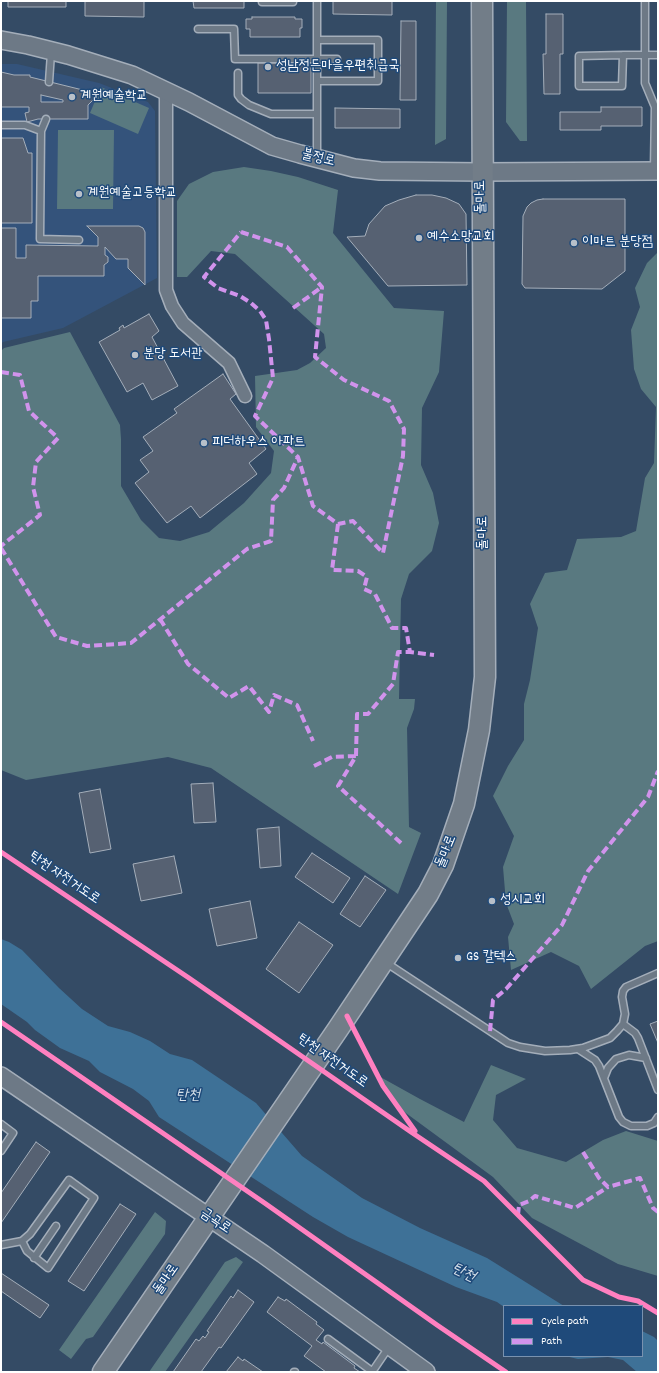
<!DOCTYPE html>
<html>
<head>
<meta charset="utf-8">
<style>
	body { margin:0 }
	#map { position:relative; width:659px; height:1373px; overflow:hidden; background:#344b65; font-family:Dekko,sans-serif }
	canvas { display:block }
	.frame { position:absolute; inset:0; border:2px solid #fff; pointer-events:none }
	.legend { position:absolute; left:503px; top:1305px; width:140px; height:52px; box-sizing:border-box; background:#1f4a7a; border:1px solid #7992af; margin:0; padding:5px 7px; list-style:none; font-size:12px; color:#fff }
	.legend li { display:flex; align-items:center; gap:8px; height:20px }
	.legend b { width:20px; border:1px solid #7992af }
</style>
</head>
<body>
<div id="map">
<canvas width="659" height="1373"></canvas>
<div class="frame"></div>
<ul class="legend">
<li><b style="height:5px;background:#ff80c0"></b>Cycle path</li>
<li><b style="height:5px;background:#d193ec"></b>Path</li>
</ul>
</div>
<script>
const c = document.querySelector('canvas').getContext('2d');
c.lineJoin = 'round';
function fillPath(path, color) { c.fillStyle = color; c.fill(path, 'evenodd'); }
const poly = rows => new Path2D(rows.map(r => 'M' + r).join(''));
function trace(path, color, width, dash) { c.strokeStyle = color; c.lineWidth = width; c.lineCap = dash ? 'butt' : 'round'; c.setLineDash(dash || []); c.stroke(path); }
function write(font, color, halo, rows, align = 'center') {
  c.font = font + ' Dekko,"Poor Story",sans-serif'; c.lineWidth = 3; c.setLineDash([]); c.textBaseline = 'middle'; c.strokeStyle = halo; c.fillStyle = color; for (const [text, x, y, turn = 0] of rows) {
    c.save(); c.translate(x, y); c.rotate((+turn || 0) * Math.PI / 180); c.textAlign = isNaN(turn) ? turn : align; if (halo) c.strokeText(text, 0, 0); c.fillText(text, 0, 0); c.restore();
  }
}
fillPath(poly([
	[1,64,17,64,99,83,148,102,155,111,157,278,63,328,3,342,1,344]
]), '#34537b');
fillPath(poly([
	[436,1,447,1,446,139,435,145],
	[507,1,526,1,527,141,520,141,506,122],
	[101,87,149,108,138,134,90,113],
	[58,130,114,130,113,209,57,209],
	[244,167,271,171,298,177,338,190,333,233,394,308,444,311,439,372,422,408,421,465,433,493,439,523,432,551,409,574,401,599,399,699,415,699,414,709,407,728,409,827,421,833,398,894,211,768,168,757,26,780,1,770,1,351,4,348,70,332,120,425,121,439,121,486,141,520,159,538,180,541,209,532,244,503,271,473,274,451,256,427,255,376,297,370,310,363,326,348,324,334,235,254,211,251,187,277,177,277,177,201,189,184,213,172],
	[658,252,658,941,645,946,591,989,579,966,551,952,511,970,508,937,514,924,506,903,503,867,514,836,493,796,508,766,524,740,524,704,530,680,538,628,530,604,545,573,567,570,577,539,621,537,636,531,645,478,654,463,656,407,641,389,634,369,631,330,640,307,635,288,647,263],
	[491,1065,526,1079,496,1095,493,1120,517,1148,566,1162,603,1140,626,1131,658,1141,658,1276,618,1264,532,1218,493,1177,399,1108,375,1074,420,1099,464,1122],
	[155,1212,166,1221,165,1234,93,1337,86,1339,71,1359,59,1350],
	[236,1257,243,1262,165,1372,149,1372,225,1262]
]), '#597980');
fillPath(poly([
	[1,939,9,942,22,950,59,988,82,1009,108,1026,130,1032,150,1041,170,1054,192,1060,256,1103,302,1156,362,1198,420,1228,487,1258,564,1306,504,1307,497,1302,456,1287,348,1237,313,1217,159,1117,149,1101,133,1089,100,1072,89,1061,60,1048,35,1030,27,1022,1,1004],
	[642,1331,654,1337,658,1341,658,1372,637,1372,623,1360,608,1357,578,1359,565,1356,642,1356]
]), '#3e7197');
const building = poly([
	[8,1,66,1,66,7,8,7,8,1],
	[85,1,144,1,144,17,85,16,85,1],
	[193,1,244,1,244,8,194,8,193,1],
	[333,1,392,1,392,15,333,14,333,1],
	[546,14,563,14,563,54,560,54,560,94,544,94,543,54,546,54,546,14],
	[252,17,295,17,295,19,302,19,302,28,300,28,300,37,250,37,250,29,246,29,246,19,252,19,252,17],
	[401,21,416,21,416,100,400,100,401,21],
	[258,63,311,63,311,93,258,93,258,63],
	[1,72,14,75,30,75,30,77,95,93,94,99,88,105,88,119,38,119,27,122,25,113,29,112,29,107,1,107,1,72],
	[41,95,63,100,63,102,41,102,41,95],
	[601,107,642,107,642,126,601,126,601,130,560,130,560,112,601,112,601,107],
	[335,108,400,109,400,128,335,128,335,108],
	[1,138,23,138,28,153,32,153,32,223,1,223,1,138],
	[416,195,432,195,446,198,459,204,466,214,467,285,388,286,347,237,365,236,369,224,385,206,399,200,416,195],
	[543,199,625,199,625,271,602,289,525,288,522,284,523,216,527,207,531,203,537,200,543,199],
	[87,226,139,226,143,228,145,232,145,285,128,268,128,259,116,259,105,247,105,255,108,257,108,262,104,265,104,276,38,276,38,301,31,301,31,318,1,318,1,228,16,228,16,258,26,258,26,245,98,246,98,237,87,226],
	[149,314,159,331,152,337,178,386,152,400,143,383,127,392,99,342,120,330,119,328,123,325,124,328,149,314],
	[223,374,236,394,230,399,266,449,249,463,257,474,200,518,191,506,167,523,135,483,149,472,140,460,153,451,143,437,177,413,174,409,223,374],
	[213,783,216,822,194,823,191,784,213,783],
	[100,789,111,849,90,853,79,793,100,789],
	[279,827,281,866,260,868,257,829,279,827],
	[312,853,350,878,333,903,295,877,312,853],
	[174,856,182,893,141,901,133,864,174,856],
	[365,876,386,890,360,927,340,914,365,876],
	[250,901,257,938,217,946,209,909,250,901],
	[299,922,333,945,299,993,266,969,299,922],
	[658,1021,658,1043,650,1024,658,1021],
	[36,1142,50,1152,1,1223,1,1193,36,1142],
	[120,1204,136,1214,84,1291,68,1281,120,1204],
	[1,1273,49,1305,40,1318,1,1291,1,1273],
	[238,1290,254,1302,221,1348,219,1347,201,1372,173,1372,196,1339,199,1341,203,1336,205,1338,209,1332,207,1331,231,1296,233,1298,238,1290],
	[278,1297,285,1301,286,1299,317,1322,316,1324,324,1330,316,1340,322,1344,323,1342,355,1366,354,1368,360,1372,326,1372,304,1356,312,1346,267,1312,278,1297],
	[238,1357,243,1361,244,1359,263,1372,226,1372,238,1357]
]);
fillPath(building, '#566172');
trace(building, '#a4aeba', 1);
const lane = poly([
	[262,1,262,2,293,2,293,1],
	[645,1,645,83,655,107,654,169],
	[198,29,234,29,235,59,337,59],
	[623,55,622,86,579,86,579,56,623,55,658,55],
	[238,73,238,95,241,99,249,105,271,114,317,114],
	[317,81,378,81,378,40,317,40],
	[49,82,51,53],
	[46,119,41,131,40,239,79,240],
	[1,125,25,125,41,131],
	[317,157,317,1],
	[385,962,508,1043,520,1047,545,1051,570,1050,583,1048,610,1038,617,1031,623,1024,625,1014,622,997,623,991,626,987,658,973],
	[623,1024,635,1033,638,1038,658,1090],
	[578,1049,595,1060,599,1066,619,1117,623,1122,631,1126,647,1126,654,1123,658,1117],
	[604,1078,608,1068,616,1059,629,1055,646,1058],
	[1,1124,13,1133,1,1151],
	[1,1245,22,1241,30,1234,69,1180,94,1198,48,1268,27,1251,22,1241],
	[34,1258,56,1226],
	[328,1339,373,1372],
	[294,1372,295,1372],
	[372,1372,389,1347]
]);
const street = poly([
	[166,91,166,290,172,306,183,323,229,363,245,396]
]);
const secondary = poly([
	[1,40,28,45,68,55,132,75,189,102,272,146,300,154,354,168,380,171,482,172,658,171],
	[1,1076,263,1254,426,1372]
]);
const primary = poly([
	[103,1372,338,1029,428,894,443,865,464,804,479,730,485,677,482,1]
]);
trace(lane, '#a4aeba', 9);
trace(street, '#a4aeba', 15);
trace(secondary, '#a4aeba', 20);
trace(primary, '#a4aeba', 23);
trace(lane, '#6d7986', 6);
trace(street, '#6d7986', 12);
trace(secondary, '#6d7986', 17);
trace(primary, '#727d88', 20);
trace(poly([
	[241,232,287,247,322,287,315,357,344,380,389,401,404,429,403,456,383,553,353,521,338,524,313,506,298,457,255,416,273,378,269,339,266,320,260,311,251,303,240,296,218,288,204,277,241,232],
	[293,308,322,287],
	[1,372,20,375,29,411,58,438,36,462,33,487,40,515,1,546],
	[338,524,332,570,358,571,367,577,364,589,375,594,392,628,406,628,410,652,434,655],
	[1,548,56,637,87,646,131,643,247,549,271,541,273,500,284,488,298,457],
	[160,619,188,664,229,698,249,686,269,712,274,695,297,705,313,741],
	[314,766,332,757,356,756],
	[401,843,338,786,356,756,357,714,368,714,393,684,398,652,410,652],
	[490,1031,493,1000,506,989,562,925,588,871,648,797,658,771],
	[583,1152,599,1178,608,1187,640,1178,653,1208,658,1212],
	[518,1215,519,1205,529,1201,535,1196,575,1208,608,1187]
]), '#d193ec', 4, [8, 4]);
trace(poly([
	[1,852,189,978,411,1132,484,1181,583,1280,619,1297,638,1301,658,1313],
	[347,1016,383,1086,415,1131],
	[1,1022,266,1204,437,1325,506,1372]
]), '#ff80c0', 5);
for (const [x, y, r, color] of [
	[268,67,4,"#b8c0c9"],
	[72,97,4,"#b8c0c9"],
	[79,194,4,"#b8c0c9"],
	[419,238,4,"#b8c0c9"],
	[574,243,4,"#b8c0c9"],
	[135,355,4,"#b8c0c9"],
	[204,443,4,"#b8c0c9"],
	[492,901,4,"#b8c0c9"],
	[458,958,4,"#b8c0c9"]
]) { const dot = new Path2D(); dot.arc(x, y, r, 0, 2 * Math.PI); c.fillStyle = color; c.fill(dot); trace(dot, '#1f4a7a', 1.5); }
write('14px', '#fff', '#1f4a7a', [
	["성남정든마을우편취급국",276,67],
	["계원예술학교",80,97],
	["계원예술고등학교",87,194],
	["예수소망교회",427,238],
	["이마트 분당점",582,243],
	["분당 도서관",143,355],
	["피더하우스 아파트",212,443],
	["성시교회",500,901],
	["GS 칼텍스",466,958]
], 'left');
write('14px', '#fff', '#1f4a7a', [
	["불정로",318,159,14],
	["돌마로",482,197,-91],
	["돌마로",484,533,-90],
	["돌마로",447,852,-68],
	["탄천 자전거도로",64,879,34],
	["탄천 자전거도로",332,1062,35],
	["금곡로",215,1222,34],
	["돌마로",167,1280,-55]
]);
write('italic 15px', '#d9e3eb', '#1f4a7a', [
	["탄천",188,1097],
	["탄천",463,1274,26]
]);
</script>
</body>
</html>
